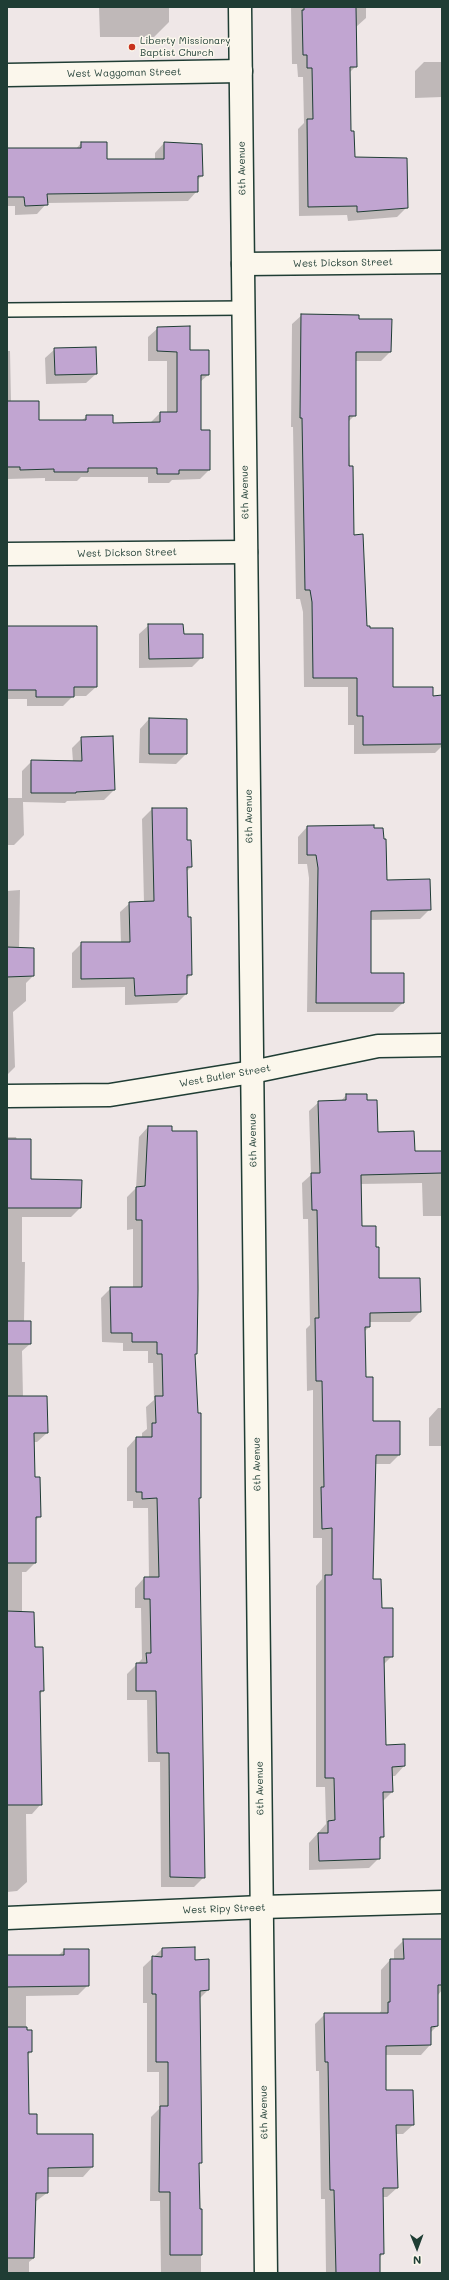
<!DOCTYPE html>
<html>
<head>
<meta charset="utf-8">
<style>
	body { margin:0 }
	#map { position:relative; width:449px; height:2280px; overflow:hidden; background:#efe7e7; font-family:Mali,sans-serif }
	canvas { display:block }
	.frame { position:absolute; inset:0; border:8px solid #1f3d34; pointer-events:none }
	.north { position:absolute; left:397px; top:2228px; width:40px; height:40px; -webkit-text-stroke:3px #fbf7ec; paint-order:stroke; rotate:179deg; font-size:11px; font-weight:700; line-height:16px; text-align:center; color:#1f3d34 }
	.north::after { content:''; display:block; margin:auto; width:14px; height:18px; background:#1f3d34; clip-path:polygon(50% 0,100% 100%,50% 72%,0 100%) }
</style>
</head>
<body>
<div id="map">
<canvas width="449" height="2280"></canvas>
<div class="frame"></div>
<div class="north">N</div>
</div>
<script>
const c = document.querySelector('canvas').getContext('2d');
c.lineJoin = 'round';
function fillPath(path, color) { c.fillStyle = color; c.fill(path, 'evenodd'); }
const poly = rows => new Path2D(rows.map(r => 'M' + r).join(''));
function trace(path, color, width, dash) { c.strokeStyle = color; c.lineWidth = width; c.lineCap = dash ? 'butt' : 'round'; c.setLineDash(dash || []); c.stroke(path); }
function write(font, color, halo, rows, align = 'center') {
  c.font = font + ' Mali,sans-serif'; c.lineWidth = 3; c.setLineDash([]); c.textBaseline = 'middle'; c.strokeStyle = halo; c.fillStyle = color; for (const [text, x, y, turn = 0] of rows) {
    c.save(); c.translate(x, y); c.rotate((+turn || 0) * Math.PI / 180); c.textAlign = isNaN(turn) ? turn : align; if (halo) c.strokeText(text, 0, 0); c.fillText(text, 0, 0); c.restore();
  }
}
fillPath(poly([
	[99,7,169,7,169,22,154,37,100,37],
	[291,7,366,7,366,18,356,27,356,66,349,73,350,132,354,158,407,207,397,217,348,221,347,215,299,216,298,129,304,123,303,77,298,77,297,64,292,64],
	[424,62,442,62,442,97,415,98,415,71],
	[81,143,106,160,155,160,155,153,164,143,202,176,197,180,197,191,188,201,47,203,37,214,15,215,15,206,7,206,7,149,76,149],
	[302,315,358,320,390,352,381,361,355,361,355,415,348,422,353,536,366,627,392,688,432,697,442,696,442,746,435,753,354,754,354,725,348,725,348,687,304,687,303,612,300,599,296,599,293,427,291,427,292,324],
	[158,328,190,351,208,375,200,382,200,431,209,470,200,479,172,480,169,483,148,483,148,477,81,477,77,481,45,481,45,478,7,479,7,351,10,351,11,402,38,421,81,421,87,416,112,424,150,423,160,413,167,413,167,361,148,361,148,337],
	[55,349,96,374,86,383,46,384,45,358],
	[149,625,183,635,202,657,192,667,139,668,139,634],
	[7,626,96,687,86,696,73,696,63,706,27,706,27,699,7,699],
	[149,719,186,754,176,764,139,763,140,729],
	[82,738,114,790,104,800,67,801,65,803,23,802,24,835,14,845,7,845,7,798,22,798,22,771,32,761,73,762,72,748],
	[152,809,186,809,186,841,191,841,191,867,186,872,191,975,186,980,186,994,177,1003,125,1005,125,987,72,988,72,953,82,943,121,943,120,912,130,903,144,903,142,819],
	[307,827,430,909,420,919,370,920,370,974,403,1003,393,1012,307,1012,309,878,307,864,298,864,298,837],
	[20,890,19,948,33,976,26,983,26,1001,13,1012,15,1067,7,1075,7,891],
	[346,1095,366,1101,377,1133,414,1152,442,1152,442,1216,423,1216,422,1183,360,1184,361,1227,375,1248,378,1279,420,1312,410,1322,369,1322,369,1327,364,1332,365,1378,372,1422,399,1455,390,1464,374,1464,372,1580,392,1656,383,1665,385,1746,404,1745,404,1766,395,1776,391,1776,392,1792,383,1801,383,1837,379,1842,379,1858,369,1868,309,1870,309,1843,326,1824,325,1787,316,1787,316,1586,322,1579,322,1538,313,1538,313,1390,307,1391,306,1329,310,1325,308,1219,303,1219,302,1183,311,1175,309,1111,319,1102,341,1101],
	[148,1127,196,1353,194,1355,200,1497,198,1500,204,1877,194,1887,161,1887,160,1762,148,1762,147,1700,127,1700,127,1674,142,1659,141,1608,135,1608,135,1588,144,1578,149,1578,148,1508,133,1508,133,1501,127,1501,127,1448,136,1438,142,1438,142,1433,147,1429,146,1407,154,1400,153,1363,148,1363,148,1351,123,1351,123,1343,102,1342,101,1298,111,1288,133,1288,133,1229,127,1230,127,1197,136,1188,139,1137],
	[7,1137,16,1137,30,1180,80,1208,71,1217,22,1217,22,1262,25,1262,24,1322,30,1344,22,1351,23,1397,47,1433,37,1442,34,1442,34,1478,40,1516,35,1521,35,1563,26,1572,22,1572,22,1613,34,1648,43,1663,43,1691,39,1695,41,1804,32,1814,26,1814,27,1882,17,1891,7,1892],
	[438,1408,442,1408,442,1446,429,1446,429,1418],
	[404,1940,442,1940,442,1990,438,1995,437,2026,430,2033,430,2045,421,2055,385,2055,385,2091,413,2125,403,2134,396,2134,397,2188,387,2197,382,2197,383,2254,379,2258,379,2273,326,2273,325,2199,321,2199,319,2071,316,2071,315,2024,325,2014,379,2014,381,2011,381,1970,390,1960,394,1960,394,1950],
	[194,1948,194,1961,208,1990,199,1999,201,2162,198,2165,199,2210,201,2210,201,2273,161,2273,160,2201,150,2201,151,2117,159,2109,159,2072,147,2072,147,2003,143,2003,143,1967,162,1949],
	[64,1950,88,1985,78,1995,26,1996,26,2031,31,2052,27,2056,28,2115,36,2135,92,2135,92,2167,83,2177,47,2177,47,2193,35,2202,35,2242,34,2258,29,2262,29,2273,7,2273,7,1956,58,1956]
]), '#0003');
const building = poly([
	[304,7,356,7,357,67,350,67,351,131,354,131,355,157,407,158,408,208,357,212,357,206,308,207,307,119,313,119,312,68,307,68,307,55,303,55,302,10,304,10,304,7],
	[81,142,107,142,107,159,164,159,164,142,202,144,203,176,198,176,198,192,47,194,48,205,25,206,24,197,7,197,7,148,81,148,81,142],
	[301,314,359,315,359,319,392,319,391,352,356,352,356,416,349,416,349,466,353,466,354,535,363,534,367,626,370,626,370,628,393,628,393,687,433,687,433,696,442,695,442,744,363,745,363,716,357,716,357,678,313,678,312,602,310,590,305,590,302,418,300,418,301,314],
	[190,326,190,350,209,350,209,375,201,375,201,430,210,430,210,470,179,470,179,474,157,474,157,468,88,468,88,472,54,472,54,469,20,470,20,467,7,467,7,401,39,401,39,420,86,420,86,415,113,415,113,423,160,422,160,412,177,412,177,352,157,351,157,327,190,326],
	[96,347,97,374,55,375,54,348,96,347],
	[148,624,183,624,184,634,203,634,203,658,149,659,148,624],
	[7,626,97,626,97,687,74,687,74,697,36,697,36,690,7,690,7,626],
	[149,718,187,719,187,754,149,754,149,718],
	[113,736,115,790,76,792,76,793,31,793,31,760,82,761,81,737,113,736],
	[152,808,187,808,187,840,191,840,192,867,187,867,188,917,191,917,192,975,187,975,187,994,135,996,134,978,81,979,81,942,130,942,129,902,154,901,152,808],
	[374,825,374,828,383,828,384,839,386,839,387,880,430,879,431,910,371,911,371,973,404,973,404,1003,316,1003,318,868,316,855,307,855,307,826,374,825],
	[7,947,34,948,34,976,7,977,7,947],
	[346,1094,367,1094,367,1100,377,1100,378,1132,414,1131,415,1151,442,1151,442,1173,361,1175,362,1226,376,1226,376,1247,379,1247,379,1278,420,1278,421,1312,370,1313,370,1327,365,1327,366,1377,373,1377,373,1421,400,1421,400,1455,376,1455,373,1579,381,1579,382,1608,393,1608,393,1657,384,1657,386,1745,405,1744,405,1766,392,1767,393,1792,383,1792,384,1837,380,1837,380,1859,319,1861,318,1833,328,1833,328,1821,335,1820,334,1778,325,1778,325,1575,332,1575,332,1528,322,1529,321,1487,324,1487,322,1381,316,1381,315,1318,319,1318,317,1210,312,1210,311,1173,320,1173,318,1101,346,1100,346,1094],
	[148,1126,172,1126,172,1131,197,1131,198,1289,197,1354,195,1354,198,1413,201,1413,201,1498,199,1498,205,1878,170,1877,169,1753,157,1753,156,1691,136,1691,136,1663,147,1663,146,1653,151,1653,150,1599,144,1599,144,1577,159,1577,157,1498,142,1499,142,1492,136,1492,136,1437,152,1437,152,1423,156,1423,155,1396,163,1396,162,1354,157,1354,157,1342,132,1342,132,1333,111,1333,110,1287,142,1287,142,1220,136,1220,136,1187,145,1186,148,1126],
	[7,1139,31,1139,31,1179,82,1180,81,1208,7,1208,7,1139],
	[7,1321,31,1321,31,1344,7,1344,7,1321],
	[7,1396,47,1396,48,1433,34,1433,35,1477,40,1477,41,1517,36,1517,36,1563,7,1563,7,1396],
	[7,1611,34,1612,35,1647,43,1647,44,1691,40,1691,42,1805,7,1805,7,1611],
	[403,1939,442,1939,442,1985,438,1985,438,2026,431,2027,431,2045,386,2046,386,2090,413,2090,414,2125,396,2125,398,2188,383,2188,384,2254,380,2254,380,2273,336,2273,334,2190,330,2190,328,2062,325,2062,324,2013,388,2013,388,2002,390,2002,390,1959,404,1959,403,1939],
	[195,1947,195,1960,209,1959,209,1990,200,1991,200,1996,202,2163,199,2163,200,2209,202,2209,202,2255,170,2255,170,2192,159,2192,160,2106,168,2106,168,2062,156,2062,156,1994,152,1994,152,1956,162,1957,162,1948,195,1947],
	[64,1949,89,1949,89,1986,7,1987,7,1955,64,1955,64,1949],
	[7,2027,27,2027,27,2030,32,2030,32,2052,28,2052,29,2114,37,2114,37,2134,93,2134,93,2167,48,2168,48,2193,36,2193,34,2258,7,2258,7,2027]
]);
fillPath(building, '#c1a5d1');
trace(building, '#1f3d34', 1);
const lane = poly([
	[7,310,243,308]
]);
const street = poly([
	[7,75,241,71],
	[243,264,442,262],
	[7,554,246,552],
	[7,1096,110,1095,252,1072,378,1046,442,1045],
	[7,1918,262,1907,442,1902]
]);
const secondary = poly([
	[240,7,266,2273]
]);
trace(lane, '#1f3d34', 16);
trace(street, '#1f3d34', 25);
trace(secondary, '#1f3d34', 25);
trace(lane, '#fbf7ec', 13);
trace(street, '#fbf7ec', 22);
trace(secondary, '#fbf7ec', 22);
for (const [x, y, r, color] of [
	[132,47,4,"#c8321e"]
]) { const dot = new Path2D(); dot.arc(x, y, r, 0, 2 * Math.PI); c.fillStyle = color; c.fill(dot); trace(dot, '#fbf7ec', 1.5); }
write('10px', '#1f3d34', '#fbf7ec', [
	["Liberty Missionary",140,41],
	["Baptist Church",140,53]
], 'left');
write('10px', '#1f3d34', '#fbf7ec', [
	["West Waggoman Street",124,73,-1],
	["6th Avenue",242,168,-91],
	["West Dickson Street",343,263,-1],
	["6th Avenue",245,492,-91],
	["West Dickson Street",127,553,-1],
	["6th Avenue",249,816,-91],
	["West Butler Street",225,1076,-10],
	["6th Avenue",253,1140,-91],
	["6th Avenue",257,1464,-91],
	["6th Avenue",260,1788,-91],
	["West Ripy Street",224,1909,-2],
	["6th Avenue",264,2112,-91]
]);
</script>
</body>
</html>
